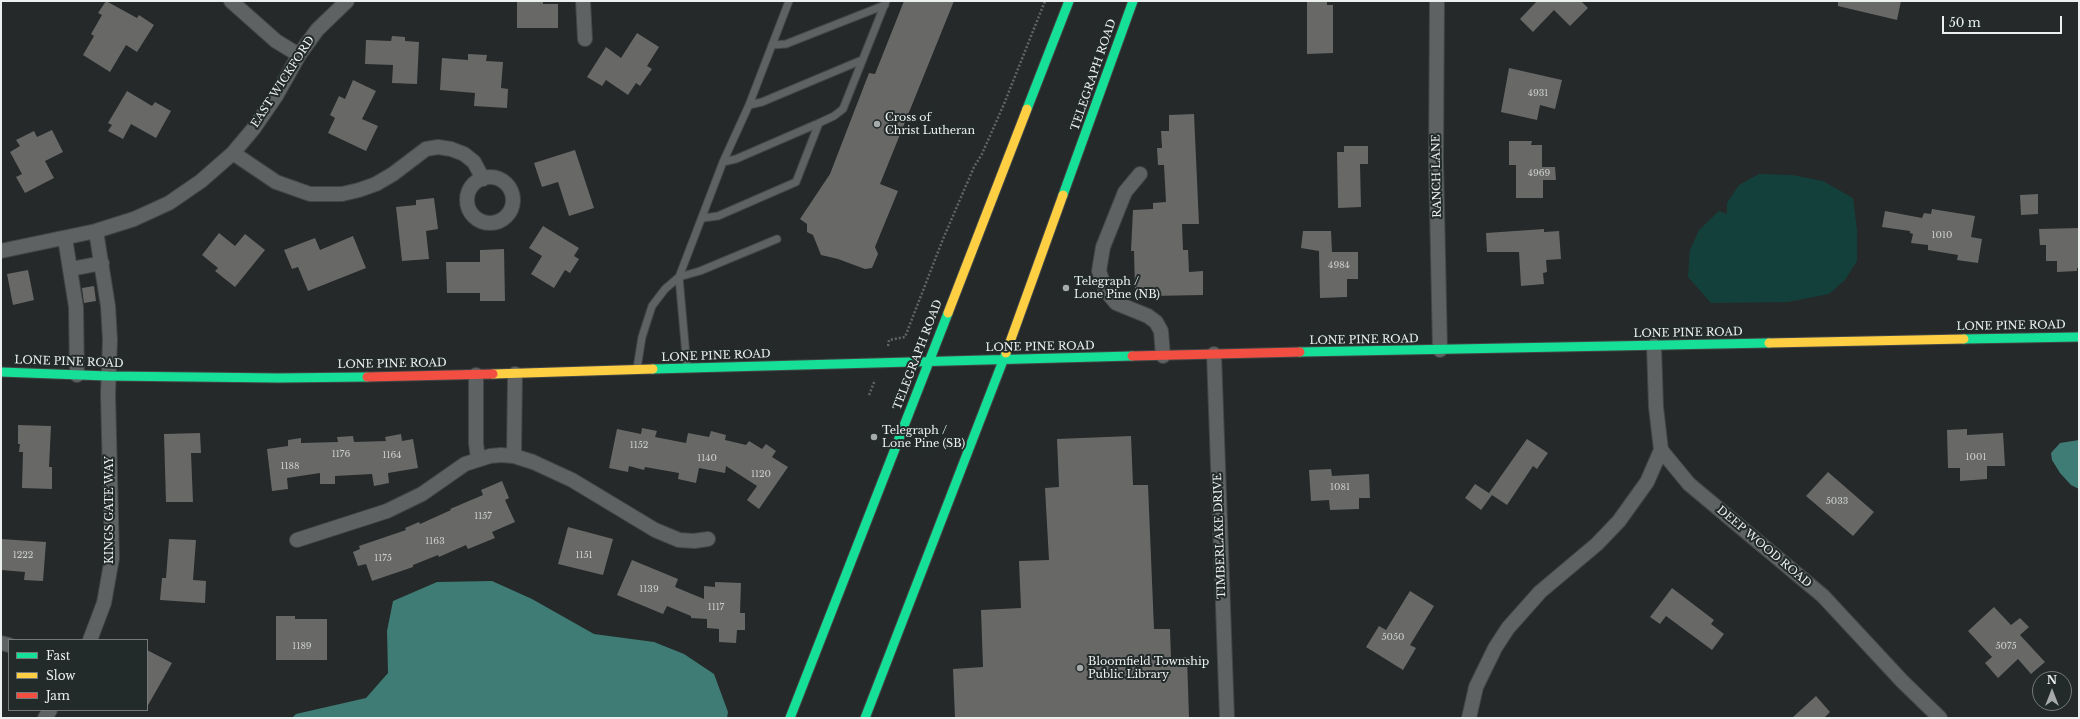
<!DOCTYPE html>
<html>
<head>
<meta charset="utf-8">
<style>
	body { margin:0 }
	#map { position:relative; width:2080px; height:719px; overflow:hidden; background:#252929; font-family:"Libre Baskerville",serif }
	canvas { display:block }
	.frame { position:absolute; inset:0; border:2px solid #ebf0ef; pointer-events:none }
	.legend { position:absolute; left:8px; top:639px; width:140px; height:72px; box-sizing:border-box; background:#232b2a; border:1px solid #737a79; margin:0; padding:5px 7px; list-style:none; font-size:12px; color:#ebf0ef }
	.legend li { display:flex; align-items:center; gap:8px; height:20px }
	.legend b { width:20px; border:1px solid #737a79 }
	.north { position:absolute; left:2032px; top:671px; width:40px; height:40px; box-sizing:border-box; background:#232b2a; border:1px solid #737a79; border-radius:50%; rotate:0deg; font-size:11px; font-weight:700; line-height:16px; text-align:center; color:#ebf0ef }
	.north::after { content:''; display:block; margin:auto; width:14px; height:18px; background:#a6aaaa; clip-path:polygon(50% 0,100% 100%,50% 72%,0 100%) }
	.scale { position:absolute; left:1942px; top:16px; width:120px; height:18px; box-sizing:border-box; border:2px solid #ebf0ef; border-top:0; padding-left:5px; font-size:12px; line-height:14px; white-space:nowrap; color:#ebf0ef; -webkit-text-stroke:3px #232b2a; paint-order:stroke }
</style>
</head>
<body>
<div id="map">
<canvas width="2080" height="719"></canvas>
<div class="frame"></div>
<ul class="legend">
<li><b style="height:5px;background:#16e098"></b>Fast</li>
<li><b style="height:5px;background:#ffcf43"></b>Slow</li>
<li><b style="height:5px;background:#f24e42"></b>Jam</li>
</ul>
<div class="north">N</div>
<div class="scale">50 m</div>
</div>
<script>
const c = document.querySelector('canvas').getContext('2d');
c.lineJoin = 'round';
function fillPath(path, color) { c.fillStyle = color; c.fill(path, 'evenodd'); }
const poly = rows => new Path2D(rows.map(r => 'M' + r).join(''));
function trace(path, color, width, dash) { c.strokeStyle = color; c.lineWidth = width; c.lineCap = dash ? 'butt' : 'round'; c.setLineDash(dash || []); c.stroke(path); }
function write(font, color, halo, rows, align = 'center') {
  c.font = font + ' "Libre Baskerville",serif'; c.lineWidth = 4; c.setLineDash([]); c.textBaseline = 'middle'; c.strokeStyle = halo; c.fillStyle = color; for (const [text, x, y, turn = 0] of rows) {
    c.save(); c.translate(x, y); c.rotate((+turn || 0) * Math.PI / 180); c.textAlign = isNaN(turn) ? turn : align; if (halo) c.strokeText(text, 0, 0); c.fillText(text, 0, 0); c.restore();
  }
}
fillPath(poly([
	[1759,174,1792,175,1823,181,1853,198,1857,230,1857,261,1845,280,1829,294,1788,302,1711,303,1688,277,1690,250,1699,230,1719,211,1727,214,1727,203,1739,185]
]), '#14403c');
fillPath(poly([
	[2079,440,2079,489,2071,485,2060,473,2052,460,2051,453,2060,443],
	[492,581,532,599,594,634,654,642,684,654,714,674,728,712,727,718,292,718,296,714,366,698,388,673,387,631,393,601,437,582]
]), '#3f7c75');
fillPath(poly([
	[106,1,137,18,139,15,154,25,137,52,126,45,110,72,83,55,94,36,91,34,102,15,98,13],
	[517,1,543,1,543,4,558,4,558,28,517,28],
	[904,1,954,1,880,184,898,191,875,247,878,254,872,268,865,269,838,259,821,255,813,235,807,232,807,224,800,219,830,174,869,73,875,74],
	[1307,1,1327,1,1327,5,1333,5,1333,53,1307,54],
	[1537,1,1581,1,1588,8,1570,26,1554,10,1533,32,1520,19],
	[1838,1,1901,1,1897,20,1838,6],
	[637,33,659,47,647,66,652,69,640,86,636,83,628,95,606,80,602,86,587,77,606,47,621,58],
	[392,36,405,37,405,41,419,42,417,84,392,83,393,65,365,64,366,40,391,41],
	[468,54,487,55,486,61,503,62,501,88,508,89,507,108,474,106,475,93,440,90,442,58,468,60],
	[1509,68,1562,80,1555,109,1540,105,1537,120,1501,112],
	[353,80,376,91,362,119,378,126,366,151,328,133,335,118,330,115,339,96,345,99],
	[127,91,152,106,155,102,171,111,156,138,131,124,123,139,108,131,112,125,108,123],
	[1194,114,1199,224,1182,224,1183,250,1188,250,1189,272,1203,271,1203,295,1152,296,1152,290,1135,291,1134,251,1131,251,1133,210,1153,209,1153,203,1166,202,1164,165,1158,165,1157,148,1162,148,1161,131,1169,131,1169,115],
	[52,130,63,152,45,161,54,178,25,193,16,177,22,174,10,152,20,146,16,140,34,131,37,137],
	[1509,141,1532,141,1531,145,1542,145,1542,167,1555,167,1556,180,1543,180,1543,198,1516,198,1516,165,1509,165],
	[1344,146,1368,146,1368,164,1360,164,1361,207,1338,208,1337,152,1344,152],
	[575,150,594,208,569,216,558,182,542,187,534,163],
	[2038,194,2038,214,2021,215,2020,195],
	[434,198,438,229,426,231,429,259,402,261,396,207,416,205,416,200],
	[1932,209,1975,216,1971,237,1982,239,1978,263,1957,260,1958,255,1928,250,1928,245,1911,243,1913,234,1910,233,1910,231,1882,227,1885,211,1922,218,1924,213,1931,214],
	[543,226,579,248,574,256,579,259,570,273,565,270,554,288,531,274,542,256,529,248],
	[2079,228,2079,268,2077,268,2077,271,2057,272,2057,261,2046,261,2046,245,2040,245,2039,229],
	[1544,229,1544,232,1559,231,1561,259,1546,260,1547,272,1543,273,1544,284,1521,286,1519,252,1487,252,1486,233],
	[1303,231,1331,231,1332,252,1358,252,1358,279,1347,279,1347,297,1320,298,1319,251,1301,248],
	[219,233,235,246,245,234,265,250,235,287,215,271,218,268,202,255],
	[353,236,366,268,308,291,298,267,292,269,284,250,315,238,320,250],
	[504,249,505,301,480,301,480,293,447,293,446,262,480,262,480,250],
	[28,270,34,300,13,305,7,274],
	[94,286,96,301,84,303,82,288],
	[18,425,51,426,49,467,52,467,52,489,22,488,23,452,19,452,20,444,18,444],
	[642,428,657,431,655,437,686,443,688,433,709,437,711,431,726,435,725,440,746,445,749,441,762,449,766,444,776,451,772,457,788,467,759,509,747,500,757,486,726,466,725,473,699,468,696,483,678,479,679,473,645,467,644,470,629,466,628,472,609,468,617,429,641,434],
	[1967,429,1967,435,2003,433,2005,466,1987,466,1987,479,1960,481,1960,468,1948,468,1947,430],
	[200,433,201,453,191,453,193,502,166,502,164,434],
	[401,434,402,441,413,439,418,468,388,473,389,483,374,486,372,474,335,476,335,484,320,484,320,473,287,478,288,489,272,491,267,449,288,446,288,440,301,438,301,443,338,442,337,437,353,436,354,442,386,441,385,437],
	[1131,436,1133,485,1148,485,1154,629,1170,629,1171,658,1187,657,1189,718,955,718,953,669,983,667,981,610,1021,608,1019,561,1049,560,1045,488,1059,487,1057,439],
	[1527,439,1548,453,1537,469,1533,466,1507,505,1489,493],
	[1331,469,1332,476,1369,474,1370,498,1359,498,1359,509,1330,510,1329,500,1311,501,1309,470],
	[1828,472,1874,512,1853,536,1806,496],
	[502,481,509,498,505,500,515,522,492,532,495,538,468,549,466,545,439,557,438,555,413,565,413,567,372,581,366,564,358,566,353,552,360,549,359,546,406,530,405,528,419,522,420,524,451,510,450,509,483,495,481,490],
	[1475,484,1492,495,1481,510,1465,498],
	[568,527,613,539,603,575,558,564],
	[1,539,46,542,43,581,24,580,25,572,1,570],
	[169,539,196,540,193,580,206,581,205,603,160,600,162,578,166,578],
	[632,560,678,579,675,587,704,599,704,586,715,587,715,582,741,583,740,613,745,613,745,630,737,630,736,643,719,642,719,629,707,628,707,619,691,618,691,616,667,606,663,614,617,595],
	[1672,588,1714,620,1711,624,1724,634,1712,650,1666,616,1660,624,1650,617],
	[1410,591,1434,606,1410,645,1416,648,1403,670,1366,647,1379,626,1386,630],
	[1994,607,2011,625,2020,618,2029,627,2020,635,2045,662,2031,674,2018,659,1998,678,1985,663,1992,657,1968,631],
	[276,616,295,616,295,619,327,619,327,660,276,660],
	[147,650,172,663,147,707],
	[1816,696,1830,712,1824,718,1792,718]
]), '#686867');
const lane = poly([
	[772,45,786,44,885,5],
	[749,105,762,102,862,60],
	[723,162,736,159,819,123,834,116,843,109,886,1],
	[703,218,718,216,796,182,819,123],
	[687,367,679,277,723,162,749,105,789,1],
	[637,368,642,337,652,306,665,289,679,277,700,271,777,239]
]);
const street = poly([
	[231,1,276,41,299,55],
	[583,1,585,39],
	[1437,1,1436,161,1440,350],
	[233,153,276,182,310,194,342,194,359,190,376,184,393,174,426,149,438,147,451,149,464,154,474,162,483,179],
	[1140,174,1125,192,1103,247,1099,271,1106,291,1116,303,1148,316,1156,322,1161,331,1163,356],
	'467 200a23 23 0 1 1 46 0a23 23 0 1 1-46 0Z',
	[65,238,76,307,77,375],
	[1,251,96,231,134,219,169,203,201,181,233,153,254,128,276,96,299,55,317,30,347,1],
	[71,269,102,263],
	[1654,346,1656,407,1661,450,1689,484,1823,596,1902,681,1940,718],
	[1214,354,1227,718],
	[476,375,476,443,478,459],
	[514,456,515,374],
	[297,540,387,511,422,494,465,464,490,456,501,455,514,456,533,462,572,480,655,530,679,540,694,541,708,539],
	[90,640,104,603,112,558,108,394,110,340,108,306,96,231],
	[1,643,9,645],
	[45,718,50,710],
	[1469,718,1476,687,1495,648,1508,628,1540,592,1597,544,1619,521,1647,482,1661,450]
]);
const fast = poly([
	[1027,109,1069,1],
	[1063,195,1133,1],
	[1964,339,2079,337],
	[1300,352,1769,343],
	[653,369,1132,356],
	[1,372,108,376,278,378,367,377],
	[790,718,948,313],
	[865,718,1006,353]
]);
const slow = poly([
	[948,313,1027,109],
	[1769,343,1964,339],
	[1006,353,1063,195],
	[493,374,653,369]
]);
const jam = poly([
	[1132,356,1300,352],
	[367,377,493,374]
]);
trace(lane, '#434646', 9);
trace(street, '#434646', 16);
trace(fast, '#434646', 11);
trace(slow, '#434646', 11);
trace(jam, '#434646', 11);
trace(poly([
	[888,346,889,340,905,337,943,239,974,167,982,154,1004,104,1045,1],
	[869,395,875,380]
]), '#636565', 2.5, [2, 2]);
trace(lane, '#5f6262', 7);
trace(street, '#5f6262', 14);
trace(fast, '#16e098', 9);
trace(slow, '#ffcf43', 9);
trace(jam, '#f24e42', 9);
for (const [x, y, r, color] of [
	[877,124,4,"#a6aaaa"],
	[1066,288,4,"#a6aaaa"],
	[874,437,4,"#a6aaaa"],
	[1080,668,4,"#a6aaaa"]
]) { const dot = new Path2D(); dot.arc(x, y, r, 0, 2 * Math.PI); c.fillStyle = color; c.fill(dot); trace(dot, '#232b2a', 1.5); }
write('9px', '#cacecd', null, [
	["4931",1538,93],
	["4969",1539,173],
	["1010",1942,235],
	["4984",1339,265],
	["1152",639,445],
	["1176",341,454],
	["1164",392,455],
	["1001",1976,457],
	["1140",707,458],
	["1188",290,466],
	["1120",761,474],
	["1081",1340,487],
	["5033",1837,501],
	["1157",483,516],
	["1163",435,541],
	["1222",23,555],
	["1151",584,555],
	["1175",383,558],
	["1139",649,589],
	["1117",716,607],
	["5050",1393,637],
	["1189",302,646],
	["5075",2006,646]
]);
write('11px', '#ebf0ef', '#232b2a', [
	["TELEGRAPH ROAD",1094,75,-71],
	["EAST WICKFORD",283,82,-57],
	["RANCH LANE",1437,176,-91],
	["LONE PINE ROAD",2011,326,-1],
	["LONE PINE ROAD",1688,333,-1],
	["LONE PINE ROAD",1364,340,-1],
	["LONE PINE ROAD",1040,347,-1],
	["TELEGRAPH ROAD",918,355,-69],
	["LONE PINE ROAD",716,356,-2],
	["LONE PINE ROAD",69,362,2],
	["LONE PINE ROAD",392,364,-1],
	["KINGS GATE WAY",110,510,-90],
	["TIMBERLAKE DRIVE",1220,536,-92],
	["DEEP WOOD ROAD",1764,547,40]
]);
write('11px', '#ebf0ef', '#232b2a', [
	["Cross of",885,118],
	["Christ Lutheran",885,131],
	["Telegraph /",1074,282],
	["Lone Pine (NB)",1074,295],
	["Telegraph /",882,431],
	["Lone Pine (SB)",882,444],
	["Bloomfield Township",1088,662],
	["Public Library",1088,675]
], 'left');
</script>
</body>
</html>
